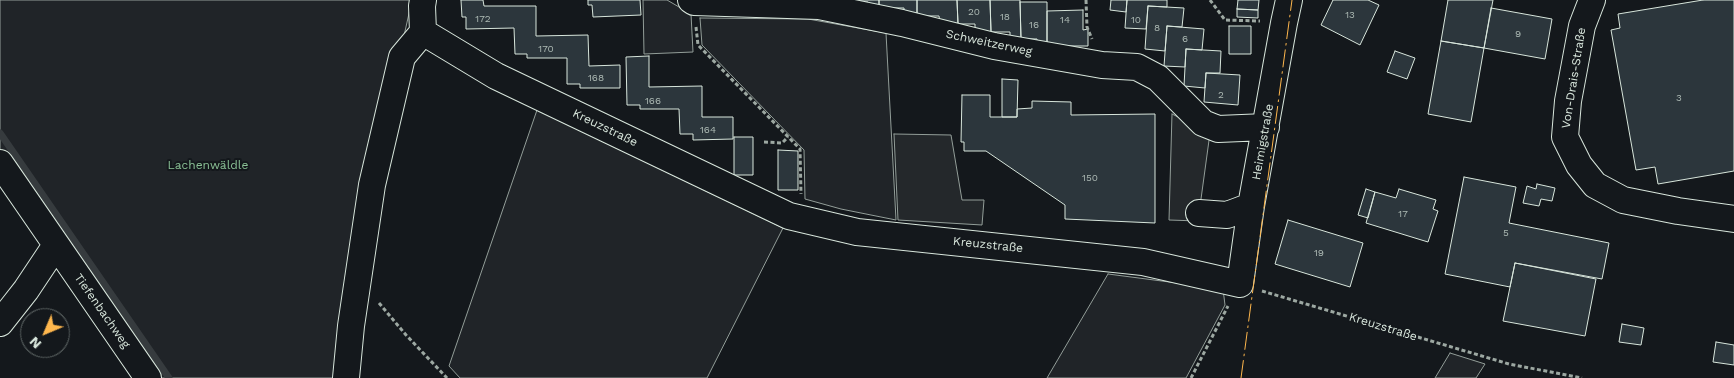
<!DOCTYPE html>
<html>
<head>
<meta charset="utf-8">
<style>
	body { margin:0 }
	#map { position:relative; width:1734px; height:378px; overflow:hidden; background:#14181c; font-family:"Work Sans",sans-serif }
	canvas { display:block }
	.north { position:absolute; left:20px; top:308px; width:50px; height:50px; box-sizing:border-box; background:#14181c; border:1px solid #626a69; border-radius:50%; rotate:225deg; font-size:14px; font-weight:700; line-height:20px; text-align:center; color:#d8e6dc }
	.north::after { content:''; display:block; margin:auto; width:18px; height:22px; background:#ffb74d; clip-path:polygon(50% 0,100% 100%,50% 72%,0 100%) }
</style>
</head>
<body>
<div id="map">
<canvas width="1734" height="378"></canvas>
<div class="north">N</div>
</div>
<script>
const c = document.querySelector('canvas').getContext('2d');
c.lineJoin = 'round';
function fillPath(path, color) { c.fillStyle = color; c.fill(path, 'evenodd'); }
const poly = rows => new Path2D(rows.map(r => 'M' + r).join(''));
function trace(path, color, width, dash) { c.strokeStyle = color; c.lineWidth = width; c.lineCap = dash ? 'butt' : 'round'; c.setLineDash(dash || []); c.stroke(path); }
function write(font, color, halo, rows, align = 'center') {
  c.font = font + ' "Work Sans",sans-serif'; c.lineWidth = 4; c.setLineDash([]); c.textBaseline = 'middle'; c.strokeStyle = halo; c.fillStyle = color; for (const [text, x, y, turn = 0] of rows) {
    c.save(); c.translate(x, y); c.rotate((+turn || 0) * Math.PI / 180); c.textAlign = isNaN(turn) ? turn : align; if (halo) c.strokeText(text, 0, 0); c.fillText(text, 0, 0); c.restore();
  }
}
const green = poly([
	[0,0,412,0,351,273,352,378,160,378,0,154,0,0],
	[643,0,667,0,691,14,693,52,644,54,643,0],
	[700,18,808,19,886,33,896,220,841,209,805,199,804,150,702,45,700,18],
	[537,110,783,228,707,378,460,378,449,366,537,110],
	[1108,274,1223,289,1225,305,1186,378,1047,378,1108,274],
	[1450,353,1485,364,1476,378,1435,378,1450,353]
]);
fillPath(green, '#202428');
trace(green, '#939e99', 1);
const parking = poly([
	[1172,114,1210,133,1198,221,1169,220,1172,114],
	[894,134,951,135,962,200,984,200,982,225,898,220,894,134]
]);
fillPath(parking, '#24282b');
trace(parking, '#939e99', 1);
trace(poly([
	[0,133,169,378]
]), '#363b3e', 7);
const building = poly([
	[461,0,483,0,484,6,536,6,536,36,588,35,589,66,620,65,620,88,580,88,580,84,567,84,567,58,527,58,527,54,515,54,514,28,466,29,466,17,462,17,461,0],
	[588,0,640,0,641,15,593,17,592,5,588,5,588,0],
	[850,0,879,0,879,8,868,8,868,2,850,2,850,0],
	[879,0,917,0,917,16,904,16,904,8,879,8,879,0],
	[917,0,957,0,958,24,940,24,939,16,917,16,917,0],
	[957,0,990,0,991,32,975,32,975,24,958,24,957,0],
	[990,0,1020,0,1021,39,1010,39,1010,32,991,32,990,0],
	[1111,0,1127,0,1126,12,1110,10,1111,0],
	[1127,0,1167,0,1167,7,1148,6,1146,29,1125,28,1127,0],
	[1238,0,1259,0,1258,10,1237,9,1238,0],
	[1333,0,1368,0,1379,5,1360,45,1321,25,1333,0],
	[1448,0,1493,0,1484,48,1441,41,1448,0],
	[1703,0,1734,0,1734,171,1658,184,1655,167,1636,170,1611,30,1620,28,1618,14,1703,0],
	[1020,2,1047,2,1047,46,1037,47,1037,39,1021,39,1020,2],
	[1148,6,1184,8,1182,27,1167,26,1165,51,1145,49,1148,6],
	[1491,8,1552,19,1545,59,1484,48,1491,8],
	[1237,9,1258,10,1258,18,1237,17,1237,9],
	[1083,10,1083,30,1088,29,1088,46,1047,46,1047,11,1083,10],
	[1167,26,1204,29,1202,50,1186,49,1185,67,1164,66,1167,26],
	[1229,26,1251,26,1251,54,1229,54,1229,26],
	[1441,41,1484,48,1471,122,1428,114,1441,41],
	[1186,49,1221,51,1220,73,1206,73,1205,88,1184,86,1186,49],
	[1395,51,1415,58,1407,79,1387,72,1395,51],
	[649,56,649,87,702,86,702,117,733,117,733,139,693,140,693,134,680,134,679,109,640,109,640,105,627,105,626,57,649,56],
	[1206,73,1240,75,1238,105,1204,102,1206,73],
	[1002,79,1018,80,1017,117,1002,117,1002,79],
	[962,95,990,95,990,117,1017,117,1017,109,1032,108,1032,101,1071,102,1071,115,1155,114,1155,223,1065,219,1065,205,986,151,964,151,964,142,961,142,962,95],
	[734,137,753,137,753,175,734,175,734,137],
	[778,150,798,151,798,190,778,190,778,150],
	[1464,177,1516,187,1509,223,1609,243,1602,279,1515,263,1510,287,1445,274,1464,177],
	[1537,184,1555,188,1552,201,1541,199,1539,206,1523,203,1527,186,1536,189,1537,184],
	[1366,189,1375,192,1368,218,1358,215,1366,189],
	[1399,189,1436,200,1433,209,1438,211,1428,242,1366,223,1375,192,1396,198,1399,189],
	[1288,220,1363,243,1350,287,1275,264,1288,220],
	[1515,263,1596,279,1585,336,1503,321,1515,263],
	[1622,324,1644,328,1641,345,1619,342,1622,324],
	[1716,342,1734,345,1734,365,1713,362,1716,342]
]);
fillPath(building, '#2c363c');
trace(building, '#d8e6dc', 1);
const minor = poly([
	[691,0,694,2,819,6,902,23,994,46,1102,65,1137,67,1158,78,1203,123,1218,129,1266,127],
	[1592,0,1582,26,1568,101,1565,137,1579,165,1595,185,1623,200,1678,211,1734,219],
	[423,32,496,76,789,216,857,232,1143,262,1240,284,1251,206,1284,23,1289,0],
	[423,32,422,6,423,0],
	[0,163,148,378],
	[1199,213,1227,215,1251,206],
	[0,323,26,290,56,245],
	[346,378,351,326,372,185,402,57,423,32]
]);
trace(minor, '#d8e6dc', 28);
trace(poly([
	[1086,0,1087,27,1092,39],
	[1210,0,1225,20,1260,21],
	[696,27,698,45,800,149,801,194],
	[764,142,782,143,788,137],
	[1262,291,1509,364,1582,378],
	[379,303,406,335,447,378],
	[1191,378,1228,306]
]), '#9da8a2', 3, [4, 2.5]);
trace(minor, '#14181c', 26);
trace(poly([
	[1241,378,1292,0]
]), '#ffb74d', 1, [18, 4, 2.5, 4]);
write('10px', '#adbab4', null, [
	["20",974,12],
	["13",1350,15],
	["18",1005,17],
	["172",483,19],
	["14",1065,20],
	["10",1136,20],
	["16",1034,25],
	["8",1157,28],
	["9",1518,34],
	["6",1185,39],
	["170",546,49],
	["168",596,78],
	["2",1221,95],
	["3",1679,98],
	["166",653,101],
	["164",708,130],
	["150",1090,178],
	["17",1403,214],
	["5",1506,233],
	["19",1319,253]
]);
write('12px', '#d8e6dc', '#14181c', [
	["Schweitzerweg",989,43,12],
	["Von-Drais-Straße",1574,78,-81],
	["Kreuzstraße",605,128,26],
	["Heimigstraße",1263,142,-80],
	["Kreuzstraße",988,245,6],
	["Tiefenbachweg",102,311,55],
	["Kreuzstraße",1383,327,17]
]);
write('12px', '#8ac095', '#14181c', [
	["Lachenwäldle",208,165]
]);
</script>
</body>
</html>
